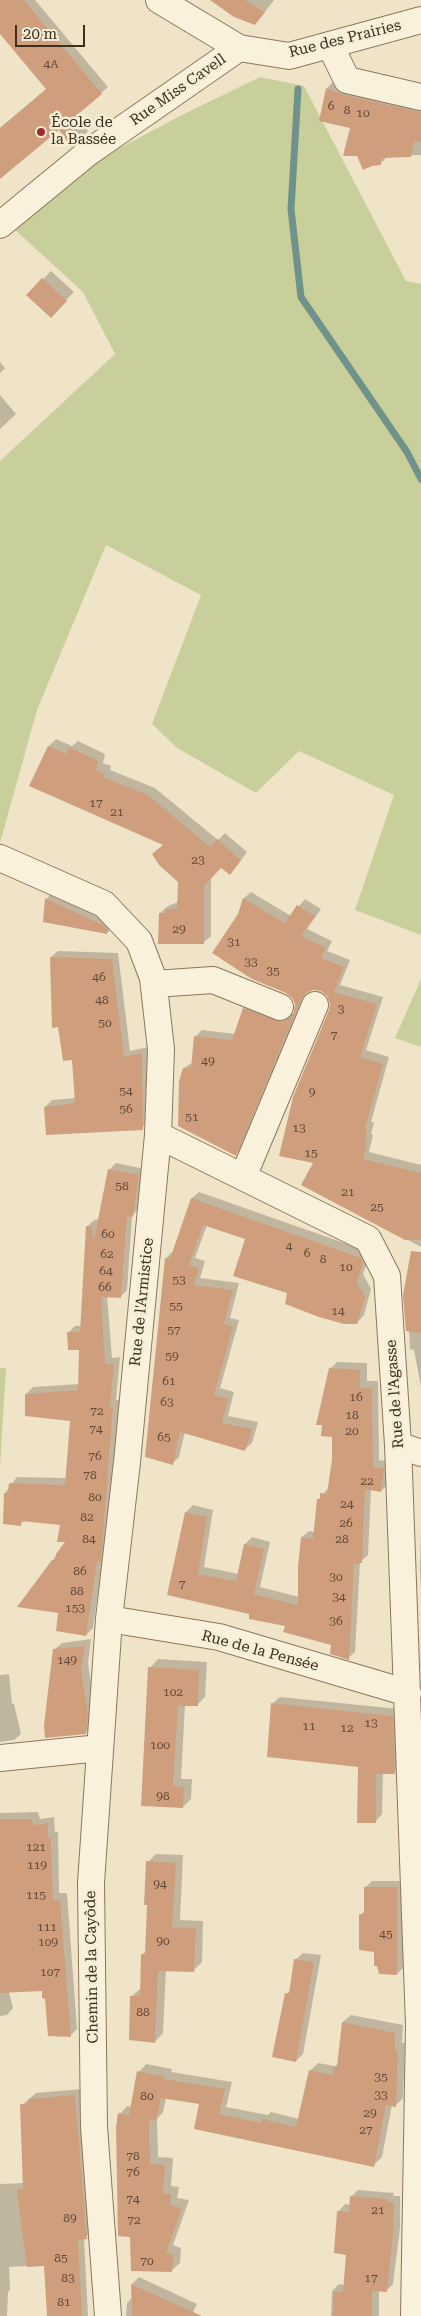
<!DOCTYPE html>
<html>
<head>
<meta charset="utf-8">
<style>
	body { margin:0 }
	#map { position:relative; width:421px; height:2316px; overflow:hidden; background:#f0e4c8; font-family:"Roboto Serif",serif }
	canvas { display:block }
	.scale { position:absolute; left:15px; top:25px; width:70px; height:22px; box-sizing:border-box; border:2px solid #3d2e20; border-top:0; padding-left:6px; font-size:15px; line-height:18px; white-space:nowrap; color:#3d2e20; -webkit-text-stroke:4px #f7eed8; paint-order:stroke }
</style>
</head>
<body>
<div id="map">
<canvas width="421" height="2316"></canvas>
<div class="scale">20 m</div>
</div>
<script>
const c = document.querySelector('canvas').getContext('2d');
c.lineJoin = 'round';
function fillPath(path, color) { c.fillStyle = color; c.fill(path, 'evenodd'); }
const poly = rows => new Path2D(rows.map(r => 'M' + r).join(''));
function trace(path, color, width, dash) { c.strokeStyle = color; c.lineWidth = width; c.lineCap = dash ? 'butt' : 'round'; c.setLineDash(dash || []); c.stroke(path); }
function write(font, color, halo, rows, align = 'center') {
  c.font = font + ' "Roboto Serif",serif'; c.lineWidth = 5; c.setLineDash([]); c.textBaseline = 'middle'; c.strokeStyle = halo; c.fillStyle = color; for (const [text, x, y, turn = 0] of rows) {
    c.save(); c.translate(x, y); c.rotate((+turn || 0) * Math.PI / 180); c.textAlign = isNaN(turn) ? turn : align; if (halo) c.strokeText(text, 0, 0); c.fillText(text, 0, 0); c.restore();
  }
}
fillPath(poly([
	[260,77,304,86,406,281,421,284,421,935,355,910,394,795,299,751,256,793,177,748,152,724,201,595,106,545,37,710,0,843,0,461,115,354,83,292,12,227,88,165,180,116],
	[421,979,421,1047,395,1038],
	[0,1368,6,1368,0,1468]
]), '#c9cf9b');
fillPath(poly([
	[0,0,35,0,108,87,78,113,88,131,81,138,59,129,0,178,0,128,47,89,0,32],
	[212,0,274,0,261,17],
	[334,81,421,103,421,155,388,156,380,164,358,155,352,127,327,88],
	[51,271,74,292,51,316,28,295],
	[0,362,5,368,0,373],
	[0,395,16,414,0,429],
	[56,739,72,746,78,741,105,754,103,763,111,766,110,770,155,788,218,840,225,833,247,852,237,866,221,866,211,877,211,936,203,943,160,913,168,906,178,902,179,881,153,854,164,844,30,786,49,746],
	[251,892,291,916,305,899,321,909,307,929,332,941,327,951,350,960,340,985,383,997,366,1050,389,1057,371,1122,374,1122,371,1134,373,1135,369,1152,421,1165,421,1247,302,1184,315,1162,331,1003,328,996,322,990,312,989,307,991,242,1148,235,1154,184,1068,193,1062,195,1037,202,1030,236,1034,244,1009,251,1002,289,1016,295,1013,296,1005,293,997,239,915,244,898],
	[51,894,107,921,111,929,107,933,45,921,47,898],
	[58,951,118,953,130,1051,148,1047,149,1121,142,1128,45,1107,52,1100,76,1098,73,1058,51,957],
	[116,1163,145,1169,139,1209,132,1215,127,1290,120,1297,107,1296,112,1358,120,1357,116,1400,120,1400,107,1553,103,1557,93,1628,86,1635,59,1612,53,1560,67,1540,61,1523,25,1520,20,1525,5,1493,17,1477,66,1478,71,1420,26,1394,33,1387,79,1384,80,1348,68,1333,75,1326,81,1326,87,1227,94,1220,100,1219,109,1170],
	[199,1192,367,1251,370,1255,363,1274,371,1289,364,1315,357,1323,289,1292,246,1238,207,1225,195,1258,205,1261,200,1278,239,1283,230,1318,239,1320,220,1388,234,1392,228,1416,258,1422,252,1443,245,1449,185,1432,179,1457,172,1464,166,1258,173,1251,192,1198],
	[421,1270,421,1387,414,1350,410,1349,409,1330],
	[337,1362,367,1363,367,1381,378,1381,379,1460,390,1462,388,1484,381,1491,371,1489,368,1555,360,1562,355,1652,348,1658,332,1644,287,1625,251,1613,168,1594,186,1512,193,1505,213,1510,204,1567,239,1574,245,1544,252,1537,270,1542,260,1587,299,1597,302,1537,309,1531,315,1532,318,1500,329,1487,334,1459,330,1369],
	[421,1528,421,1588,420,1571],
	[91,1639,88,1663,94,1705,93,1725,86,1732,54,1650,62,1643],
	[158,1659,207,1662,205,1697,197,1705,185,1705,181,1779,192,1779,191,1799,183,1807,142,1804,150,1668],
	[9,1674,12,1704,14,1704,21,1734,14,1740,0,1742,0,1675],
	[280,1697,399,1709,401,1765,394,1772,383,1773,382,1814,375,1822,359,1765,272,1704],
	[38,1812,40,1819,54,1817,55,1832,58,1832,59,1893,67,1893,77,2029,70,2036,43,1989,9,1992,13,2008,7,2015,0,2016,0,1813],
	[156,1854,183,1855,180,1920,203,1921,202,1962,193,1971,166,1970,163,2033,155,2042,132,1996,141,1988,142,1955,147,1950,148,1862],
	[372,1881,403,1881,404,1967,397,1974,361,1915,365,1910,365,1888],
	[303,1953,321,1955,303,2054,296,2061,286,1994,291,1990,295,1960],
	[351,2015,403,2025,402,2043,405,2043,403,2098,396,2105,392,2105,382,2157,374,2165,195,2128,200,2103,166,2098,163,2112,157,2119,158,2157,173,2158,171,2186,179,2187,177,2198,189,2200,173,2245,181,2248,180,2263,172,2270,131,2235,120,2114,127,2106,132,2107,139,2072,146,2064,172,2069,171,2072,232,2082,226,2107,268,2115,271,2112,299,2119,310,2071,318,2063,335,2066,339,2063,343,2022],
	[82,2089,93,2231,84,2238,88,2316,48,2316,45,2265,9,2267,10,2290,8,2292,7,2316,0,2316,0,2184,24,2183,22,2105,36,2093],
	[358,2190,394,2193,393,2196,400,2196,400,2228,393,2284,386,2291,379,2290,379,2316,331,2316,332,2291,339,2284,345,2285,347,2254,338,2212,345,2204,351,2205,351,2197],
	[139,2277,197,2304,191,2316,126,2316,127,2303,133,2297,132,2284]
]), '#0003');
trace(poly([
	[298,89,291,209,301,297,407,452,421,479]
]), '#6f938a', 7);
fillPath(poly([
	[0,0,24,0,102,94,71,120,82,139,71,147,59,130,0,179,0,128,46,89,0,34],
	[210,0,245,0,265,12,255,25,234,17],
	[326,88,344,95,421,112,421,142,414,141,411,157,381,158,381,165,372,166,363,170,357,156,343,156,350,128,319,121],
	[42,278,67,301,51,318,26,295],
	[48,746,66,754,69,747,98,761,96,770,104,774,103,777,148,795,210,847,217,839,241,860,230,875,221,868,204,886,204,944,158,944,159,913,166,913,166,909,177,909,178,882,159,865,152,854,163,845,29,786],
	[45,898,103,925,108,930,107,934,43,922],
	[243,898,285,923,297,905,315,916,301,936,326,948,321,958,344,967,334,992,377,1004,360,1057,383,1064,365,1128,367,1129,365,1141,367,1142,363,1159,421,1173,421,1240,405,1240,301,1185,313,1163,279,1156,293,1097,329,1010,330,1004,327,996,321,991,313,990,306,993,301,999,236,1156,178,1126,179,1081,183,1068,191,1068,194,1036,232,1040,243,1008,282,1022,289,1019,294,1012,295,1004,292,998,286,993,252,979,212,953,238,914],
	[50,957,112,959,124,1057,142,1053,143,1130,46,1135,44,1107,75,1103,72,1060,63,1061,58,1027,52,1028],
	[108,1169,139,1175,133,1217,127,1216,121,1298,101,1297,105,1364,114,1363,110,1406,113,1407,101,1561,97,1561,86,1636,56,1631,58,1613,17,1607,52,1560,55,1560,56,1554,65,1542,57,1542,60,1525,21,1521,21,1526,3,1524,4,1493,8,1493,9,1483,65,1485,70,1421,25,1416,25,1394,78,1390,79,1350,68,1350,67,1332,80,1332,86,1226,91,1226,94,1240],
	[191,1198,361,1258,363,1263,357,1282,365,1297,357,1324,344,1324,319,1317,285,1304,287,1293,233,1276,245,1239,203,1225,189,1265,199,1268,194,1285,233,1290,224,1324,233,1327,214,1395,228,1399,222,1423,252,1429,245,1451,180,1432,173,1465,145,1457,165,1258,170,1259],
	[411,1251,421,1252,421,1333,406,1331,403,1295],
	[329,1368,360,1370,360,1388,372,1388,373,1467,384,1469,381,1492,365,1489,362,1563,354,1564,349,1660,330,1654,331,1645,283,1632,285,1626,249,1619,249,1614,167,1595,185,1512,207,1517,198,1574,236,1581,244,1544,264,1549,254,1594,298,1605,298,1566,301,1537,313,1539,317,1499,320,1499,320,1493,327,1494,332,1459,332,1437,321,1436,322,1425,316,1425],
	[85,1646,81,1671,88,1713,86,1734,45,1738,44,1725,53,1649],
	[148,1667,199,1670,198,1706,178,1706,173,1786,184,1787,183,1808,141,1806],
	[271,1703,393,1716,395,1774,376,1774,376,1823,357,1823,358,1767,267,1757],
	[0,1819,32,1819,33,1825,48,1823,48,1838,51,1838,53,1900,60,1899,71,2037,48,2036,45,1999,42,1998,42,1991,0,1993],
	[146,1861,176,1863,172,1927,196,1928,194,1972,158,1971,155,2043,129,2040,130,1996,140,1996,141,1954,145,1954,147,1905,144,1905],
	[364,1887,397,1887,397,1975,379,1974,377,1966,374,1966,374,1952,359,1950,359,1914,364,1914],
	[294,1959,314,1962,296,2062,272,2057,285,1993,289,1994],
	[342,2022,395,2033,395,2050,398,2051,396,2107,386,2105,374,2167,194,2129,199,2104,161,2098,156,2121,149,2120,150,2164,165,2165,163,2194,171,2194,170,2205,182,2208,166,2253,174,2255,172,2272,131,2271,130,2237,118,2236,116,2127,118,2113,129,2115,137,2071,165,2077,164,2079,225,2089,219,2114,261,2123,262,2119,296,2127,309,2070,333,2075,333,2067,337,2067],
	[75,2095,87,2239,78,2240,82,2316,47,2316,44,2266,27,2267,17,2193,18,2189,23,2189,20,2104,28,2104,28,2099],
	[350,2196,388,2199,387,2202,394,2202,393,2236,387,2292,372,2291,372,2316,333,2316,334,2291,343,2292,346,2255,334,2253,337,2211,349,2212],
	[131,2284,202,2316,132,2316]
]), '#cf9f7d');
const street = poly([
	[159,0,239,48,289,56,421,20],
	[330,45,347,80,421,97],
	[0,225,89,152,239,48],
	[0,858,104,904,139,941,153,978,161,1049,158,1135,127,1462,109,1619,91,1883,94,2127,108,2316],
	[154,984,213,980,280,1007],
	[158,1135,368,1239,387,1276,398,1445,419,2025,414,2316],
	[243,1177,315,1005],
	[398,1445,421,1453],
	[109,1619,219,1637,408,1693],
	[0,1758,100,1748]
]);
trace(street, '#8d765c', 28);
trace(street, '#faf1dc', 26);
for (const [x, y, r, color] of [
	[41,132,5,"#9e2a2b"]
]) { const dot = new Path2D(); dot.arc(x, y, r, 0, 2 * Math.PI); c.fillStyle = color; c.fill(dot); trace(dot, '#f7eed8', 2); }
write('12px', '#624a37', null, [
	["4A",51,64],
	["6",331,106],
	["8",347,110],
	["10",363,113],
	["17",96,803],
	["21",117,812],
	["23",198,860],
	["29",179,929],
	["31",234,942],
	["33",251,962],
	["35",273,971],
	["46",99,977],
	["48",102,1000],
	["3",341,1009],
	["50",105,1023],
	["7",334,1035],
	["49",208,1061],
	["54",126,1091],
	["9",312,1092],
	["56",126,1109],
	["51",192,1117],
	["13",299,1128],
	["15",311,1153],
	["58",122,1186],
	["21",348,1192],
	["25",377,1207],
	["60",108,1234],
	["4",289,1246],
	["6",307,1253],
	["62",107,1254],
	["8",323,1259],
	["10",346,1267],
	["64",106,1271],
	["53",179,1280],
	["66",105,1287],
	["55",176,1306],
	["14",338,1311],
	["57",174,1330],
	["59",172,1356],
	["61",169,1381],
	["16",356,1397],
	["63",167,1402],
	["72",97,1411],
	["18",352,1415],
	["74",96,1429],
	["20",352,1431],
	["65",164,1437],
	["76",95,1456],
	["78",90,1475],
	["22",367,1481],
	["80",95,1497],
	["24",347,1504],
	["82",87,1517],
	["26",346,1523],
	["84",89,1539],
	["28",342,1539],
	["86",80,1571],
	["30",336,1577],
	["7",182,1584],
	["88",77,1591],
	["34",339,1597],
	["153",75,1608],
	["36",336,1621],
	["149",67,1660],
	["102",173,1692],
	["13",371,1723],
	["11",309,1726],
	["12",347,1728],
	["100",160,1745],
	["98",163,1796],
	["121",36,1847],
	["119",37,1865],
	["94",160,1884],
	["115",36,1895],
	["111",47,1927],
	["45",386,1934],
	["90",163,1941],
	["109",48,1942],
	["107",50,1972],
	["88",143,2012],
	["35",381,2077],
	["33",381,2095],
	["80",147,2096],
	["29",370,2113],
	["27",366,2130],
	["78",133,2156],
	["76",133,2172],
	["74",133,2199],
	["21",378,2210],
	["89",70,2218],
	["72",134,2220],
	["85",61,2258],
	["70",147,2261],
	["83",68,2278],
	["17",371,2278],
	["81",64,2302]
]);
write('15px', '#3d2e20', '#f7eed8', [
	["Rue des Prairies",345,39,-14],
	["Rue Miss Cavell",178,90,-35],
	["Rue de l'Armistice",142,1302,-84],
	["Rue de l'Agasse",395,1394,-94],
	["Rue de la Pensée",260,1651,15],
	["Chemin de la Cayôde",92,1967,-91]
]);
write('15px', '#3d2e20', '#f7eed8', [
	["École de",51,123],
	["la Bassée",51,140]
], 'left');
</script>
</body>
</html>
